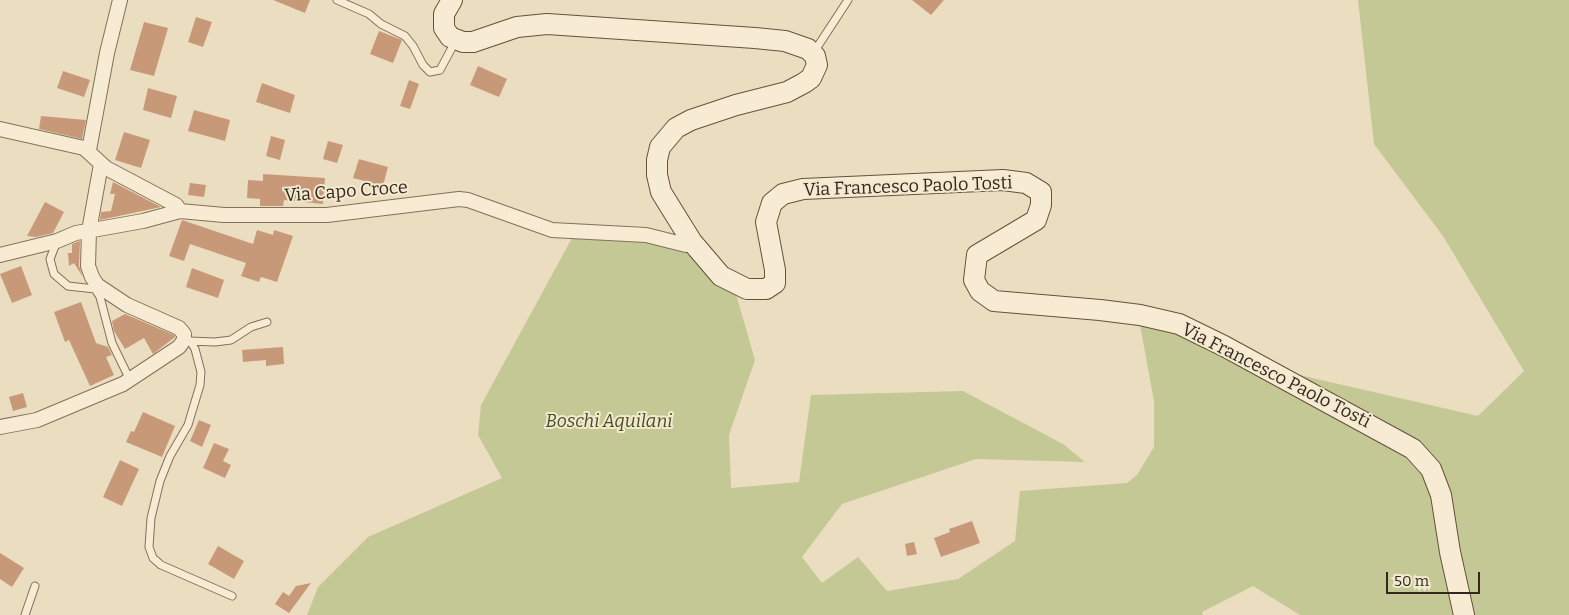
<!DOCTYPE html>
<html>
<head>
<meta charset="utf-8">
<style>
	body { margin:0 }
	#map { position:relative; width:1569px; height:615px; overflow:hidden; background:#ebdec0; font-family:Bitter,serif }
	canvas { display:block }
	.scale { position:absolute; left:1386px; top:572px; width:94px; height:22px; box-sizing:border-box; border:2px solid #34281d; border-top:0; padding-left:6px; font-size:15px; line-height:18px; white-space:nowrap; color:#34281d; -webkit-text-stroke:4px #f3e9d0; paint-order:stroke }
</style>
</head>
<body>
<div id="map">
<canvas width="1569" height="615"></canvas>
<div class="scale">50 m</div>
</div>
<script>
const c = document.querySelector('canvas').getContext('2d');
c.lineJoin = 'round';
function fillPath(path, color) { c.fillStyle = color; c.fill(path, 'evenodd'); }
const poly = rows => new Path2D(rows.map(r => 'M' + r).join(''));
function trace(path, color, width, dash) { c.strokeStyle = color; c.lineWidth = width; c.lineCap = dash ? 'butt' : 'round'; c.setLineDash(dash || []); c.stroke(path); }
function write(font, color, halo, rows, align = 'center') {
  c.font = font + ' Bitter,serif'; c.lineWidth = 4; c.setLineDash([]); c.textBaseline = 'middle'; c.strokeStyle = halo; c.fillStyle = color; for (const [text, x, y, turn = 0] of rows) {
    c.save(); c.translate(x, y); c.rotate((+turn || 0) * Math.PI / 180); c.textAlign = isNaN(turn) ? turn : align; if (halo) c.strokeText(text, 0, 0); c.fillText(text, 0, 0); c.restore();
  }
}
fillPath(poly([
	[1358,0,1569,0,1569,615,1300,615,1253,586,1202,612,1203,615,307,615,318,587,368,537,502,478,478,435,481,405,572,238,585,232,686,245,736,294,755,360,729,435,731,488,799,482,811,395,963,391,1063,444,1085,462,976,459,842,504,802,557,822,583,858,557,887,591,958,579,1015,541,1020,491,1127,483,1137,475,1154,447,1154,401,1139,320,1178,330,1269,368,1478,416,1524,371,1443,236,1374,144]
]), '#c3c895');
fillPath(poly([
	[273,0,310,0,305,13],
	[912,0,944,0,931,15],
	[196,17,212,22,203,47,188,42],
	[144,22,168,28,154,76,130,70],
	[379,31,402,40,393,63,370,54],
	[478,66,507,79,499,97,470,85],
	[63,71,90,80,84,97,57,88],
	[409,80,419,84,410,109,400,106],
	[262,83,295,95,290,113,256,102],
	[148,88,177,96,171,118,143,110],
	[194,110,230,120,225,141,188,131],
	[41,116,86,120,82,139,39,129],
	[124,132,150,140,141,168,115,160],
	[271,136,285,140,280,160,266,156],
	[328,141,343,145,337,163,323,159],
	[359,159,388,167,383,186,353,178],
	[263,174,325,178,323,204,284,200,283,206,260,206,260,199,247,198,248,180,263,181],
	[113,182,161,207,100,220,101,212,111,211,115,194,110,194],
	[190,183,206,185,204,197,188,195],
	[45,202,64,212,53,233,36,237,27,236],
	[182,220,253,244,257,230,273,235,274,230,293,236,277,282,261,277,259,282,241,276,246,263,190,244,184,261,169,256],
	[80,241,79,266,83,277,74,263,69,266,68,253,72,253,72,244],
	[21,266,32,295,12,303,0,274],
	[192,268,224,280,218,298,186,287],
	[81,302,96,343,108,347,112,355,106,357,114,375,90,386,69,340,65,342,54,312],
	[125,314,174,335,175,337,153,354,144,338,125,349,114,331,112,321],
	[283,347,284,364,266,366,266,360,243,362,242,350],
	[23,393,27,407,13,411,9,397],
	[143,412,175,426,162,457,126,442,131,431,134,432],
	[199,420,211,425,202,447,190,441],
	[214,443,229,449,223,461,231,465,225,478,203,468],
	[120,460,139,469,122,506,103,497],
	[972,521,980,543,941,557,934,538,950,532,949,529],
	[914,542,917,554,907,556,905,544],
	[218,546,244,561,234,579,208,564],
	[0,553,24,568,12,587,0,579],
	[311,583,289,613,275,604,283,592,289,596,296,586]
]), '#c89978');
const service = poly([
	[337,0,369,14,381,24,405,36,413,46,423,65,430,72,440,70,456,40],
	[814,52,848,0],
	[57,241,50,259,54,274,68,286,95,289,100,297,112,343,130,380],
	[189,341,215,342,231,340,251,327,267,322],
	[190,341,195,349,201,372,200,385,188,425,170,456,160,481,151,518,149,547,153,558,161,565,232,596],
	[25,615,35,586]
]);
const minor = poly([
	[0,129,84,148,106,168,176,205,180,211],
	[89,150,107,53,120,0],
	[0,255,57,241,76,233,143,221,180,211,224,215,327,215,459,199,468,200,552,230,646,235,686,245,692,242],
	[0,427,37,420,123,384,179,347,184,340,184,334,179,328,127,305,97,285,92,277,88,266,89,231,101,164]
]);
const secondary = poly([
	[452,0,444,14,444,28,450,37,463,42,473,42,517,27,547,24,755,38,785,41,808,49,815,56,817,65,811,78,804,83,787,92,736,105,691,120,676,128,660,147,657,160,657,175,661,192,692,242,721,276,747,289,766,289,775,283,775,270,766,222,772,203,783,194,803,189,1003,180,1026,183,1041,192,1041,205,1036,220,977,255,974,280,980,291,994,301,1100,310,1140,315,1179,324,1224,346,1413,449,1431,469,1441,495,1450,552,1464,615]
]);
trace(service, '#837059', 9);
trace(minor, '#837059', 16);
trace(secondary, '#65513d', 22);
trace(service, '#f7ecd3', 7);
trace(minor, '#f7ecd3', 14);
trace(secondary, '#f7ecd3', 20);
write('18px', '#34281d', '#f3e9d0', [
	["Via Francesco Paolo Tosti",908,187,-2],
	["Via Capo Croce",346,192,-4],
	["Via Francesco Paolo Tosti",1276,376,27]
]);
write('italic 18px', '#454f24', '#f3e9d0', [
	["Boschi Aquilani",609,422]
]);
</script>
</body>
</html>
